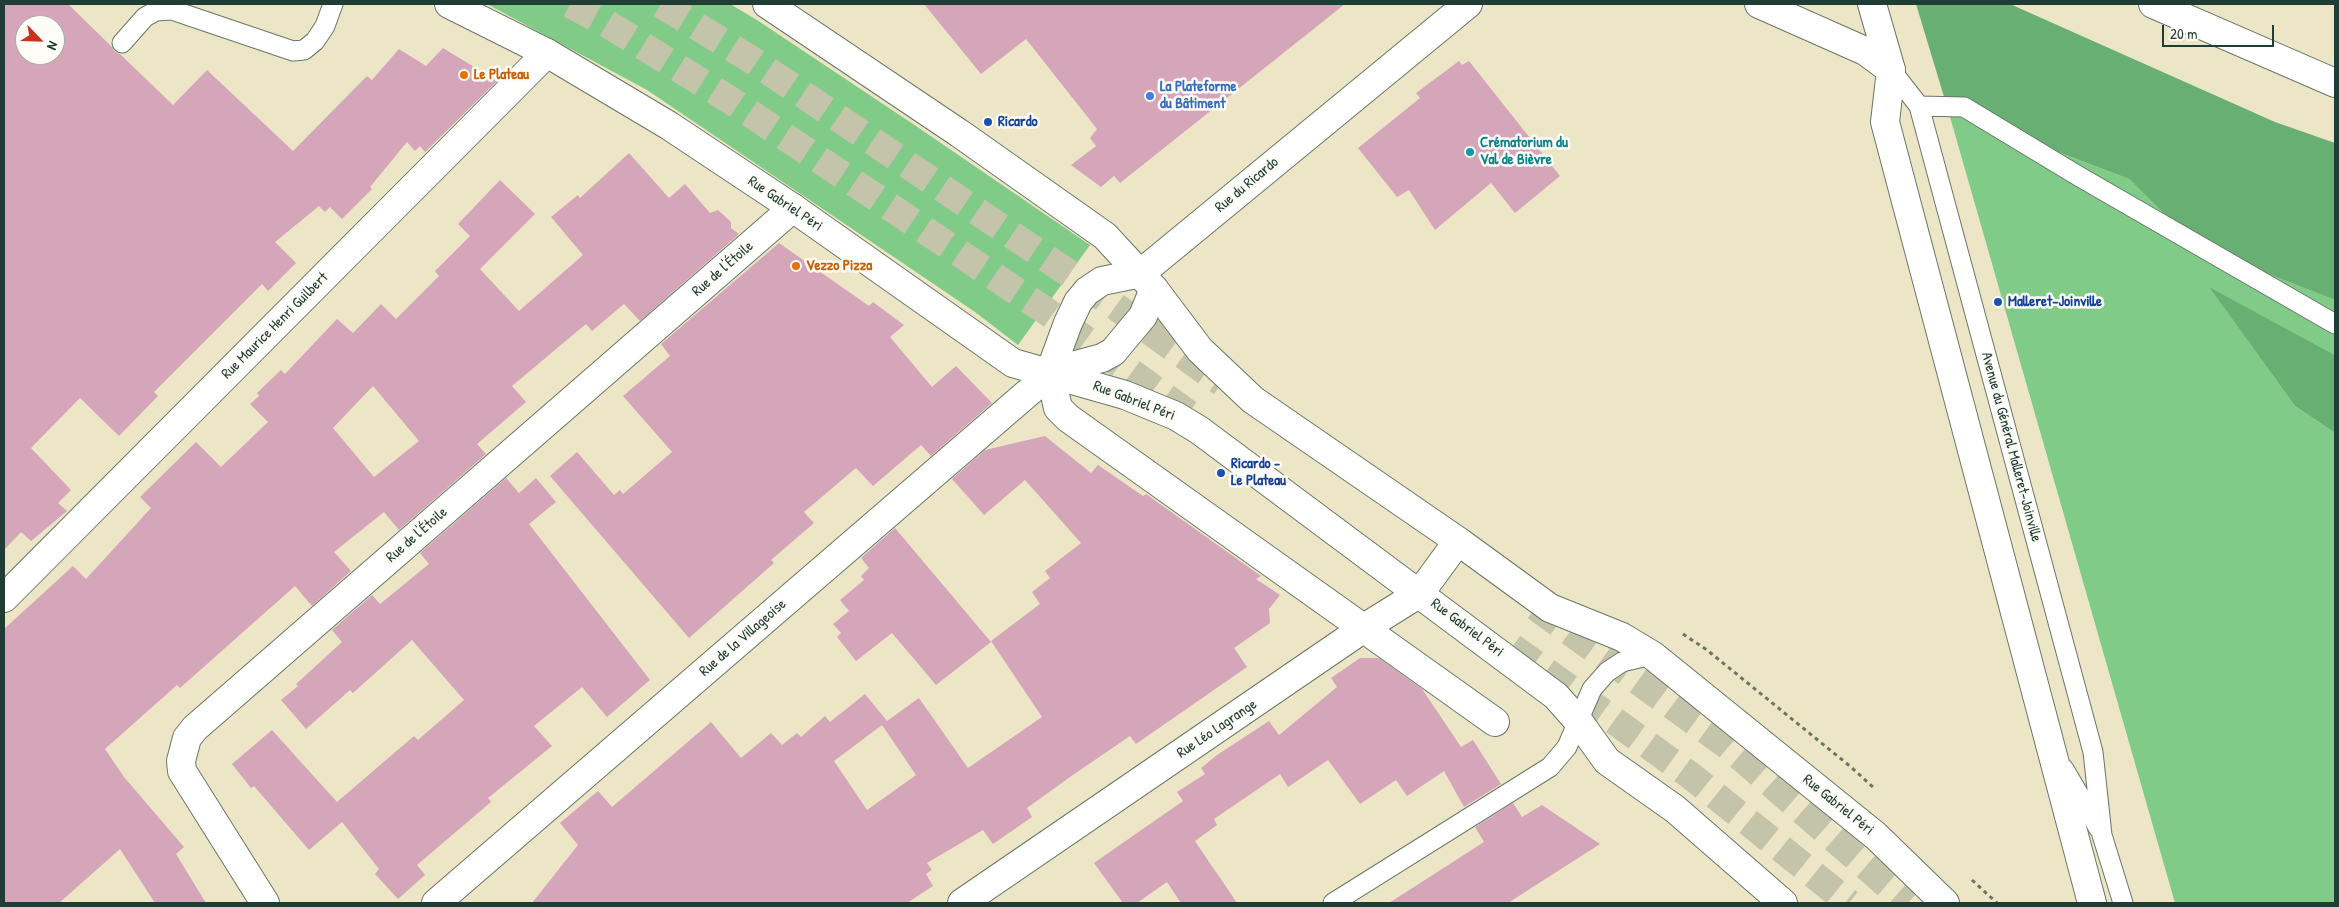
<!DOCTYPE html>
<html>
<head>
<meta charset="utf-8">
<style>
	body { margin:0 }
	#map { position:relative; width:2339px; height:907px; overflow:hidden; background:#ece6c7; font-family:"Patrick Hand",sans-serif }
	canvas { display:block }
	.frame { position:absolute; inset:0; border:5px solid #1f3d34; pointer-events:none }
	.north { position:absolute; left:15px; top:15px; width:50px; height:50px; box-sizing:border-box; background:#fdfcf7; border:1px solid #a4b0a9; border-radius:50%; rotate:114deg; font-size:14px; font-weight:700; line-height:20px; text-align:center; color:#1f3d34 }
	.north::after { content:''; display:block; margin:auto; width:18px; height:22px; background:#c8321e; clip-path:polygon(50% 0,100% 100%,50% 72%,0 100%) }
	.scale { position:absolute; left:2162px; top:25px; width:112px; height:22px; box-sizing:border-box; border:2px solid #1f3d34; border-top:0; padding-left:6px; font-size:15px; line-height:18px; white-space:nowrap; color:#1f3d34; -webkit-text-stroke:4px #fdfcf7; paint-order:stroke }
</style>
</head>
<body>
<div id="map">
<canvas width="2339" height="907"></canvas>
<div class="frame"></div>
<div class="north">N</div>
<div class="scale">20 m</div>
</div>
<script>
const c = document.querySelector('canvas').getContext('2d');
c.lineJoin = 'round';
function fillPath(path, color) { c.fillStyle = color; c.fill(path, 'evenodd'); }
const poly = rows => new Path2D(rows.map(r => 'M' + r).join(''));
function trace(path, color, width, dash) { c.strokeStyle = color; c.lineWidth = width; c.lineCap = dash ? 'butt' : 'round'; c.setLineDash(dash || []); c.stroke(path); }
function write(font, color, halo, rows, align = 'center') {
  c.font = font + ' "Patrick Hand",sans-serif'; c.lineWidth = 5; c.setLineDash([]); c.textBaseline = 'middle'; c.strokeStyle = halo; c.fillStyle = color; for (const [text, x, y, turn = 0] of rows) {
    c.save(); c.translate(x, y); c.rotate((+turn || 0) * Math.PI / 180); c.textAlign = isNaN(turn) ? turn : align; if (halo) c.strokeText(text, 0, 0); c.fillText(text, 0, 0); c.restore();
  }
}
fillPath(poly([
	[487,4,730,4,757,20,916,126,1090,245,1018,345,975,312,647,90],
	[1948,110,2129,179,2197,246,2335,300,2335,355,2210,288,2295,406,2335,433,2335,903,2175,903]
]), '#81cb88');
fillPath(poly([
	[1916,4,2010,4,2275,122,2335,143,2335,300,2197,246,2129,179,1948,110],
	[2209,287,2335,355,2335,433,2295,406]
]), '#68af74');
fillPath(poly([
	[4,4,68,4,111,46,114,51,120,54,173,105,207,70,293,151,367,76,372,80,399,49,426,66,443,48,497,81,425,152,420,146,415,151,407,142,370,187,372,189,342,219,330,207,325,212,319,206,275,242,296,263,268,291,262,284,154,392,158,396,119,436,80,398,31,448,71,490,58,503,67,511,31,541,21,532,4,550],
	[25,25,55,25,55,55,25,55],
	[924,4,1345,4,1120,183,1114,176,1101,187,1071,165,1096,146,1090,138,1097,129,1026,39,981,74],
	[1459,61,1462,65,1469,61,1560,176,1515,213,1491,183,1435,230,1409,190,1397,197,1358,148,1420,98,1416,93],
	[629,153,669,198,685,184,710,213,718,210,731,222,731,228,739,234,640,321,624,304,592,331,586,324,512,386,526,402,477,444,486,454,399,530,384,512,334,552,351,571,312,606,295,586,180,688,177,685,105,749,124,777,184,847,176,854,206,903,155,903,120,849,59,903,4,903,4,629,73,566,86,579,151,508,140,497,196,442,221,467,268,422,250,404,259,396,257,393,281,370,285,374,337,319,353,333,381,304,396,319,439,276,435,271,470,236,458,224,500,180,535,214,480,269,519,311,583,255,551,217,578,195,580,198],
	[373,386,419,441,374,477,333,428],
	[779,243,869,306,873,302,904,325,890,337,932,387,956,366,992,403,931,456,921,445,873,486,856,468,804,512,814,523,771,560,774,563,689,638,550,476,577,452,614,495,620,490,623,494,672,452,623,396,670,356,661,344],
	[1045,436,1091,473,1098,465,1143,496,1146,494,1261,576,1256,579,1280,595,1269,609,1270,623,1234,648,1247,667,1136,744,1130,736,1070,777,1027,808,1032,817,993,844,983,830,927,863,932,870,926,874,933,886,907,903,532,903,578,845,560,823,598,791,612,807,711,722,741,758,771,733,782,745,797,733,801,737,825,716,830,722,865,694,887,721,919,698,968,768,1042,717,991,641,1040,604,1032,592,1050,578,1045,571,1081,543,1025,480,984,515,952,479,985,450],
	[882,725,916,775,867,810,834,761],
	[506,478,519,493,536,478,556,502,529,524,650,680,607,717,582,687,534,726,552,746,488,798,491,802,417,865,425,875,398,899,375,874,379,869,342,822,309,850,254,786,251,788,232,764,272,730,337,802,414,736,418,740,464,700,412,640,353,693,350,690,306,729,281,700,298,686,296,684,342,642,332,630,372,595,380,604,429,564,420,553],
	[895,528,991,642,936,685,892,633,856,661,837,637,841,633,833,624,849,611,840,600,864,580,861,576,869,568,861,558],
	[1360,658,1379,658,1422,689,1461,747,1473,740,1501,784,1464,807,1444,771,1407,796,1396,780,1360,804,1328,760,1288,787,1280,774,1214,819,1217,825,1195,841,1237,903,1181,903,1167,882,1137,903,1123,903,1094,863,1183,801,1177,792,1205,774,1201,768,1217,755,1269,721,1279,735,1337,687,1331,678],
	[1513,803,1522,817,1542,805,1600,844,1508,903,1389,903,1484,842,1475,827]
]), '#d5a5ba');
trace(poly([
	[570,4,606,23,730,100,1046,311,1193,417],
	[661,4,755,62,1073,276,1222,383],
	[1536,607,1728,746,1908,903],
	[1512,647,1691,776,1849,903]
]), '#c3c4aa', 28, [28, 14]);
const service = poly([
	[122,43,145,17,156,11,172,10,293,51,304,50,315,41,325,26,333,4],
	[1891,70,1919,106,2093,752,2102,835,2123,903],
	[1919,106,1964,107,2080,177,2335,324],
	[2064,769,2099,829],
	[1333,903,1550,767,1567,747,1592,689,1607,672,1622,662,1652,655]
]);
const minor = poly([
	[1759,4,1865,51,1891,70],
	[1050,372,1058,408,1068,418,1495,722],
	[1050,372,1102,358,1113,352,1143,316,1154,289],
	[4,598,547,53],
	[265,903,182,771,181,761,187,738,195,728,793,208],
	[436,903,1030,391,1050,372,1068,323,1078,302,1087,291,1102,281,1141,273,1468,4],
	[962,903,1364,628,1420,593,1458,541]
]);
const secondary = poly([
	[449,4,547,53,668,125,793,208,1013,363,1125,395,1176,416,1199,430,1556,696,1579,722,1607,761,1675,809,1783,903],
	[767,4,959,133,1105,236,1154,289,1200,350,1253,400,1458,541,1550,608,1622,637,1652,655,1876,836,1945,903],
	[1872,4,1891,70,1885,122,2092,903]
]);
const motorway = poly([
	[2153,4,2335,83]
]);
trace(service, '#677867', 21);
trace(minor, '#677867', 30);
trace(secondary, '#677867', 30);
trace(motorway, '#677867', 30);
trace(poly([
	[1683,634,1707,650,1851,767,1874,788],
	[1972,880,1997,903]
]), '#677867', 3, [4, 4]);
trace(service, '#fff', 19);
trace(minor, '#fff', 28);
trace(secondary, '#fff', 28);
trace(motorway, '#fff', 28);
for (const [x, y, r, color] of [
	[464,75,5,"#e8710a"],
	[1150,96,5,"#3f7fe0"],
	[988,122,5,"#1a4fb4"],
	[1470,152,5,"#0f9aa8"],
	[796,266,5,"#e8710a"],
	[1998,302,5,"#1a4fb4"],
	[1221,473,5,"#1a4fb4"]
]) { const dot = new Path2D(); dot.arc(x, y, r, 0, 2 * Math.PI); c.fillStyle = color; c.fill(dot); trace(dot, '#fdfcf7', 2); }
write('bold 15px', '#c56008', '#fdfcf7', [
	["Le Plateau",474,75],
	["Vezzo Pizza",806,266]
], 'left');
write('bold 15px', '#366cbe', '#fdfcf7', [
	["La Plateforme",1160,87],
	["du Bâtiment",1160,104]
], 'left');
write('bold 15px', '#164399', '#fdfcf7', [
	["Ricardo",998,122],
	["Malleret–Joinville",2008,302],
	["Ricardo -",1231,464],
	["Le Plateau",1231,481]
], 'left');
write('bold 15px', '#0d838f', '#fdfcf7', [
	["Crématorium du",1480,143],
	["Val de Bièvre",1480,160]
], 'left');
write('15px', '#1f3d34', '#fdfcf7', [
	["Rue du Ricardo",1247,185,-40],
	["Rue Gabriel Péri",785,204,34],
	["Rue de l'Étoile",723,269,-41],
	["Rue Maurice Henri Guilbert",275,326,-45],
	["Rue Gabriel Péri",1134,401,21],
	["Avenue du Général Malleret-Joinville",2011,447,75],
	["Rue de l'Étoile",417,535,-41],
	["Rue Gabriel Péri",1467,628,37],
	["Rue de la Villageoise",743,638,-41],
	["Rue Léo Lagrange",1217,729,-34],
	["Rue Gabriel Péri",1838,805,39]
]);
</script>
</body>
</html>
